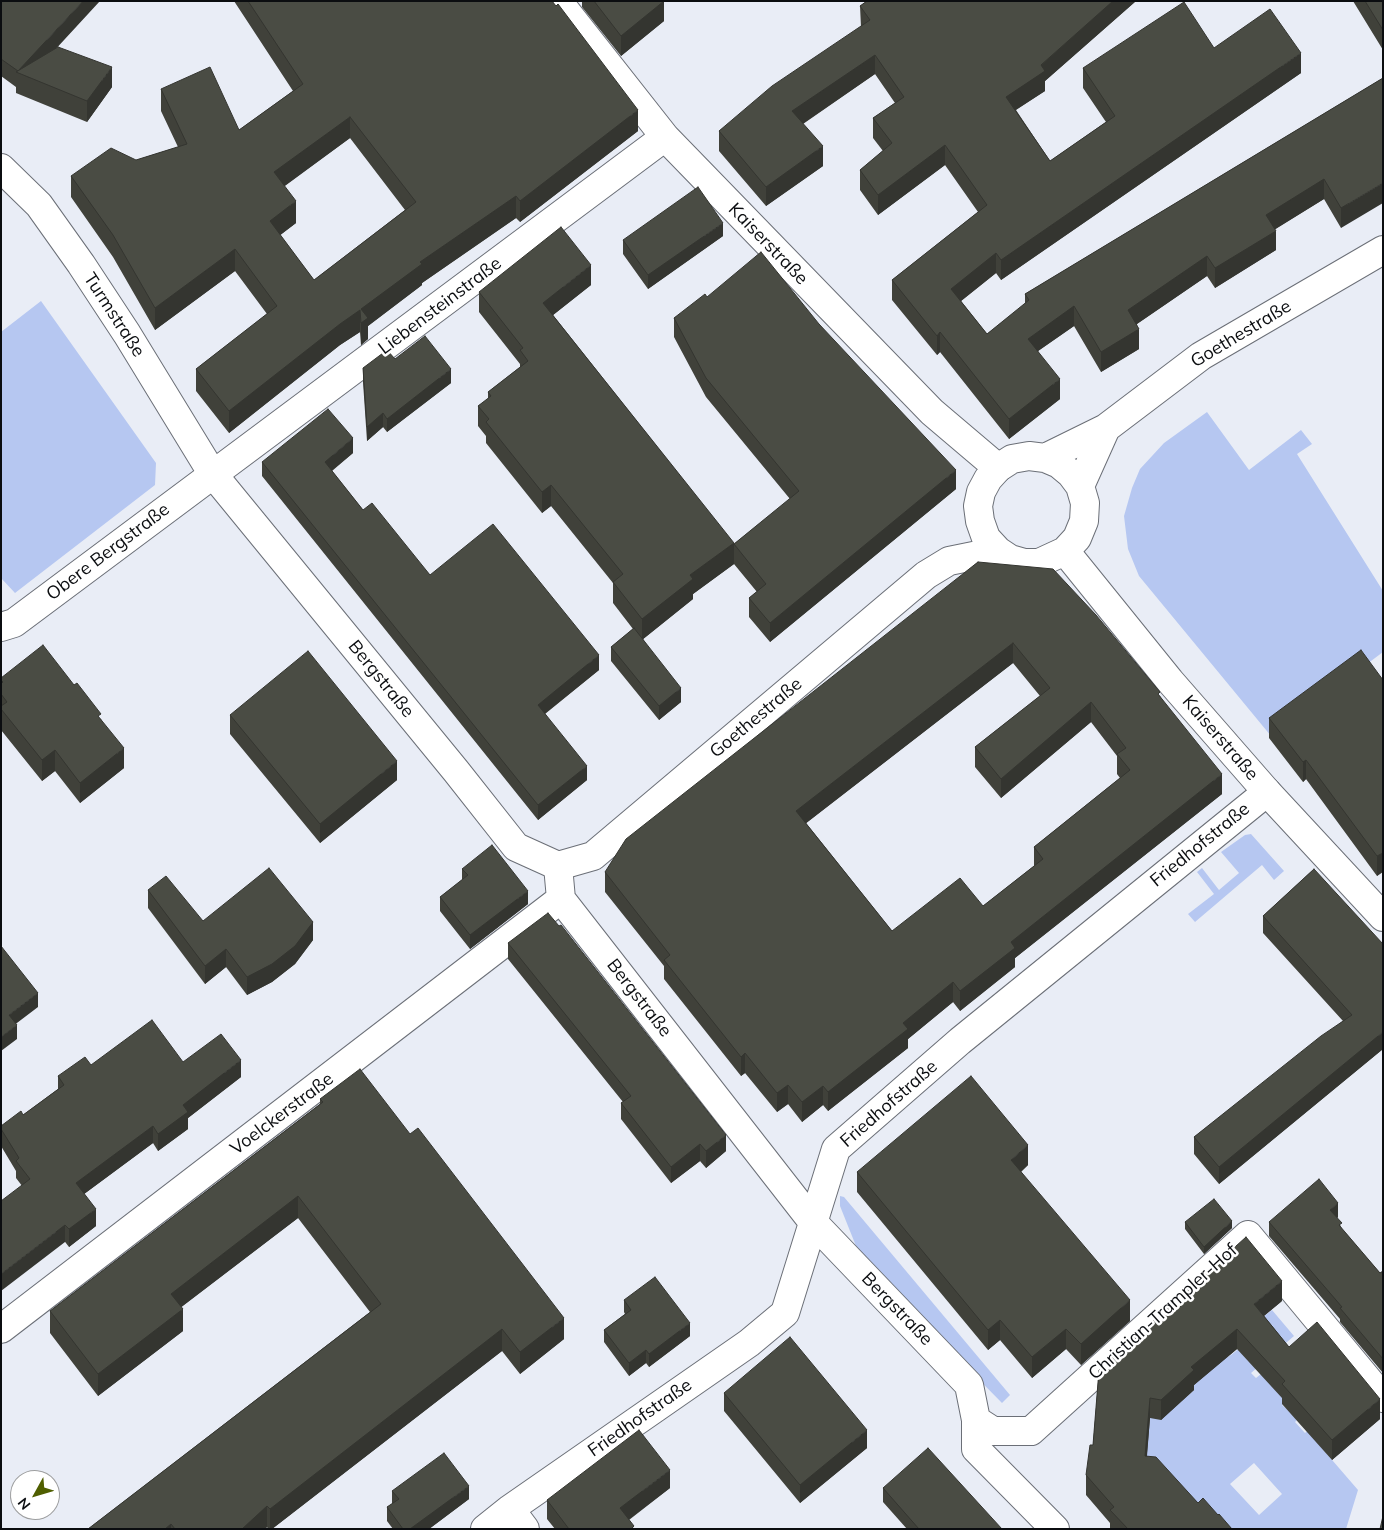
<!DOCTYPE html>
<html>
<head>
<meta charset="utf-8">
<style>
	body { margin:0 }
	#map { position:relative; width:1384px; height:1530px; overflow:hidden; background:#e9edf6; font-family:Mulish,sans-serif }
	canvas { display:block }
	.frame { position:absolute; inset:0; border:2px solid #0b0d10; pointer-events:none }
	.north { position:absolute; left:10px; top:1470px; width:50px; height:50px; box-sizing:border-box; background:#fff; border:1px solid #9d9e9f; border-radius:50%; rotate:231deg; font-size:14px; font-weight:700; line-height:20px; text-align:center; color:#0b0d10 }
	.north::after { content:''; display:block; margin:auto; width:18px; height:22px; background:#4f5e00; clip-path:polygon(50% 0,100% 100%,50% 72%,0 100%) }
</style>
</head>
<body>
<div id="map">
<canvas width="1384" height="1530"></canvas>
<div class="frame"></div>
<div class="north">N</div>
</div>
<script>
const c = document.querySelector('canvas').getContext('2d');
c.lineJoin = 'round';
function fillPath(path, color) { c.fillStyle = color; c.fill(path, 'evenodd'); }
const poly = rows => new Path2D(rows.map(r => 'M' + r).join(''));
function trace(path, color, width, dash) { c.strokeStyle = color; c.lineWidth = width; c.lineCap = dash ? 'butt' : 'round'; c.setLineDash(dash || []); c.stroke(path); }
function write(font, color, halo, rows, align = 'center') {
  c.font = font + ' Mulish,sans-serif'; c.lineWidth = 5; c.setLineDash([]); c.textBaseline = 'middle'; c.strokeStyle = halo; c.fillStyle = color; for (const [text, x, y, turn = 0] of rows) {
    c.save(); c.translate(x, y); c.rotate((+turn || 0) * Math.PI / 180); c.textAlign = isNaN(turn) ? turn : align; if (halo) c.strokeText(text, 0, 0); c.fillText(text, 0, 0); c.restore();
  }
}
fillPath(poly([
	[41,301,156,463,155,485,15,593,1,578,1,332],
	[1207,412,1249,470,1301,430,1312,444,1297,454,1383,591,1383,652,1271,736,1139,576,1128,549,1124,516,1132,488,1140,469,1164,443],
	[1251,834,1284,871,1274,880,1262,865,1195,922,1188,914,1214,894,1197,872,1202,868,1219,890,1239,873,1221,852,1245,835],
	[840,1196,844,1197,1010,1395,1002,1403,931,1331,856,1246,840,1206],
	[1272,1310,1294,1336,1251,1373,1256,1378,1261,1374,1289,1398,1282,1405,1298,1419,1295,1422,1305,1433,1313,1426,1320,1446,1358,1490,1346,1529,1212,1529,1123,1453,1149,1428,1150,1418,1175,1407,1194,1390,1185,1381,1231,1355,1260,1332,1254,1324],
	[1254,1463,1282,1494,1259,1515,1230,1484]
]), '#b6c7f1');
const minor = poly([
	[558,1,665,137,932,412,998,468],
	[1,627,14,623,665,137],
	[558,866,561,899,812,1221,969,1385,976,1420,976,1449,1055,1529],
	[1,1329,561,899],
	[976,1420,993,1431,1031,1431,1248,1235,1383,1398],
	[510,1509,525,1529],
	[485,1529,510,1509,749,1343,785,1313,836,1149,960,1041,1267,792]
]);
const tertiary = poly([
	[1,168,39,205,81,264,127,334,212,473,456,771,516,847,558,866,593,856,926,575,949,561,998,551,1010,559,1024,563,1039,563,1065,551,1077,538,1084,521,1085,503,1080,486,1071,474,1059,464,1045,458,1029,456,1012,459,998,468,988,479,981,492,978,506,980,521,986,538,998,551],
	[1045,458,1106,428,1201,356,1383,250],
	[1080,486,1106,428],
	[1065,551,1170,681,1267,792,1383,917]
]);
trace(minor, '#6b6f77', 30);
trace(tertiary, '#6b6f77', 30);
trace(minor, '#fff', 28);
trace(tertiary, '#fff', 28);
fillPath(poly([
	[1,1,56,48,112,87,87,122,16,93,16,87,1,76],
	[234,1,552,1,638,131,520,222,516,218,422,283,422,285,368,326,368,339,361,345,360,332,340,345,229,433,196,391,196,369,267,314,235,271,155,330,113,257,71,197,71,176,136,160,178,147,161,111,161,89,239,130,293,91],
	[350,138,405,210,314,280,280,235,296,223,284,186],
	[582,1,664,1,664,21,621,56,582,7],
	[867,1,1136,1,1045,81,1045,91,1016,110,1050,161,1106,122,1083,88,1083,68,1214,48,1301,73,1001,280,996,273,961,301,987,334,1025,304,1025,294,1383,78,1341,228,1324,199,1275,229,1276,250,1215,288,1207,276,1137,324,1139,349,1101,372,1074,326,1038,351,1060,399,1009,439,940,352,937,355,892,300,892,280,978,212,945,165,878,215,860,190,860,170,883,151,873,138,873,118,895,103,875,74,803,124,823,166,766,206,719,151,719,131,861,27,860,6],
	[1353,1,1383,1,1383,50],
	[723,236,648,289,623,254,623,240],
	[591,285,553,315,734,544,790,499,706,397,674,337,674,318,707,297,819,324,956,489,770,642,749,617,749,598,757,592,734,564,693,594,693,599,643,639,681,702,659,720,611,661,611,647,633,629,613,603,613,583,551,506,542,513,486,443,486,436,478,426,478,406,488,399,488,392,520,367,520,364,479,312,479,292],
	[395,359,451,383,387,432,383,427,367,441,363,382,363,368],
	[353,453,332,471,363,510,430,575,599,670,545,714,587,780,538,820,262,476,262,462],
	[978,562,1160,696,1222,794,1015,958,1015,967,960,1011,953,1002,908,1039,908,1048,828,1111,823,1105,802,1122,788,1104,777,1112,745,1073,741,1076,664,979,664,966,605,892,605,872],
	[1013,663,1040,696,975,747,975,767,1001,798,1091,722,1117,756,1117,774,1120,778,1034,847,1034,866,983,906,892,931,806,823],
	[1,678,101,719,124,768,80,803,55,771,42,781,1,730],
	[1383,680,1383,872,1377,876,1306,779,1303,782,1269,738,1269,718],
	[230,715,397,780,320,843,230,734],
	[462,869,528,904,470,949,440,911,440,897,462,880],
	[1314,869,1383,1049,1219,1184,1194,1154,1194,1137,1343,1021,1263,933,1263,916],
	[148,890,203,921,313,940,295,964,272,982,247,995,226,967,205,984,148,908],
	[508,943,726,1151,706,1168,700,1161,671,1183,621,1119,621,1103,623,1102,508,959],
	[183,1062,241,1077,188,1118,188,1129,158,1151,153,1143,84,1194,96,1226,69,1247,16,1178,16,1171,1,1146,1,1126,23,1115,58,1089,58,1076,91,1065],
	[320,1099,564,1339,520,1374,502,1351,272,1529,268,1529,267,1527,265,1529,88,1529,370,1312,298,1218,181,1307,183,1331,98,1396,50,1333,50,1311,320,1104],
	[1028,1165,1021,1172,1130,1321,1081,1365,1066,1349,1032,1378,1000,1340,988,1350,857,1192,857,1172],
	[1338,1217,1337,1218,1342,1229,1380,1273,1383,1271,1383,1373,1340,1322,1340,1319,1269,1236,1269,1222],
	[1185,1222,1232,1228,1204,1254,1185,1229],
	[624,1300,690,1336,649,1367,646,1363,629,1376,604,1342,604,1330,625,1314,624,1312],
	[1282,1301,1264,1316,1289,1347,1380,1419,1332,1460,1282,1404,1282,1398,1237,1349,1194,1385,1194,1390,1161,1420,1150,1418,1147,1456,1198,1503,1218,1515,1232,1529,1110,1529,1110,1523,1086,1495,1086,1475,1093,1445,1099,1370],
	[724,1393,867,1448,800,1503,724,1411],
	[670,1488,629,1520,634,1529,555,1529,547,1519,547,1500],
	[883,1488,1002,1529,907,1529,883,1502],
	[392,1491,469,1499,429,1529,393,1529,387,1521,387,1507,392,1504]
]), '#40413a');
fillPath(poly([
	[83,1,100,1,29,78,18,71],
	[664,1,664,21,621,56,621,36],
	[1113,1,1136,1,1045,81,1045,91,1006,116,1006,97],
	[1301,53,1301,73,1001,280,1001,260],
	[875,55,875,74,792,131,792,111],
	[112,67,112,87,87,122,87,101],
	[638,110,638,131,520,222,520,201],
	[350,117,350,138,274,194,274,172],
	[945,145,945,165,878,215,878,195],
	[823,146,823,166,766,206,766,187],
	[1324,179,1324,199,1266,235,1266,215],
	[1383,183,1383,203,1341,228,1341,208],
	[516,196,516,218,422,283,422,285,368,326,368,339,361,345,361,309,420,262],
	[296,201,296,223,270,243,270,221],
	[723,223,723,236,648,289,648,275],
	[1276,231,1276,250,1215,288,1215,268],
	[235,249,235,271,155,330,155,308],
	[996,253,996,273,951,309,951,289],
	[1207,256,1207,276,1128,330,1128,310],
	[591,265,591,285,543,323,543,303],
	[1074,306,1074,326,1028,358,1028,339],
	[360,310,360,332,340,345,229,433,229,411,340,324],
	[1139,329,1139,349,1101,372,1101,352],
	[940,332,940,352,937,355,937,336],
	[451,369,451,383,387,432,387,419],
	[1060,379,1060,399,1009,439,1009,419],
	[383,413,383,427,367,441,367,427],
	[353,438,353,453,325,476,325,462],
	[956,470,956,489,770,642,770,623],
	[551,485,551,506,542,513,542,492],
	[734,543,734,564,693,594,693,599,642,640,642,619,690,575],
	[1013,643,1013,663,796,831,796,811],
	[599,655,599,670,538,719,538,705],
	[681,688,681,702,659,720,659,706],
	[1091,702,1091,722,1001,798,1001,779],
	[124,748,124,768,80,803,80,783],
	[55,750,55,771,42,781,42,760],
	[1306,760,1306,779,1303,782,1303,762],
	[397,761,397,780,320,843,320,824],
	[587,766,587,780,538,820,538,805],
	[1222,774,1222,794,1015,958,1015,967,960,1011,960,991,1011,942],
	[1382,852,1382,872,1377,876,1377,856],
	[528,891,528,904,470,949,470,935],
	[313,922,313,940,295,964,272,982,247,995,247,977],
	[226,949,226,967,205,984,205,966],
	[953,982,953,1002,908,1039,908,1048,828,1111,828,1092,903,1023],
	[38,993,38,1007,9,1029,9,1015],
	[17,1025,17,1039,1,1051,1,1037],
	[1383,1032,1383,1049,1219,1184,1219,1167],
	[745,1053,745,1073,741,1076,741,1057],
	[241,1060,241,1077,188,1118,188,1129,158,1151,158,1134,183,1105],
	[788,1085,788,1104,777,1112,777,1093],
	[823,1086,823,1105,802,1122,802,1102],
	[153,1126,153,1143,76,1200,76,1183],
	[726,1135,726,1151,706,1168,706,1151],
	[700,1144,700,1161,671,1183,671,1167],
	[1028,1145,1028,1165,1011,1180,1011,1160],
	[298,1196,298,1218,171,1315,171,1294],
	[1338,1203,1338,1217,1330,1224,1330,1210],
	[96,1209,96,1226,69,1247,69,1229],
	[1232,1221,1232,1228,1204,1254,1204,1247],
	[65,1225,65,1242,1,1291,1,1274],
	[1282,1281,1282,1301,1254,1324,1254,1304],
	[1130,1300,1130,1321,1081,1365,1081,1344],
	[183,1309,183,1331,98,1396,98,1374],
	[564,1318,564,1339,520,1374,520,1352],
	[1000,1320,1000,1340,988,1350,988,1330],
	[690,1323,690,1336,649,1367,649,1354],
	[502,1329,502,1351,272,1529,270,1529,270,1509],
	[1066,1329,1066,1349,1032,1378,1032,1357],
	[1237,1329,1237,1349,1194,1385,1194,1390,1161,1420,1161,1400,1191,1367],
	[646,1350,646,1363,629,1376,629,1363],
	[1150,1398,1150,1418,1145,1476,1145,1456],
	[1380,1399,1380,1419,1332,1460,1332,1440],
	[867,1430,867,1448,800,1503,800,1485],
	[670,1470,670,1488,620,1526,620,1508],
	[469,1486,469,1499,429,1529,410,1529],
	[267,1506,267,1527,265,1529,242,1529],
	[171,1524,171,1529,165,1529]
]), '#343530');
const building = poly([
	[1,1,83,1,18,71,1,59,1,1],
	[248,1,552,1,556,6,558,4,638,110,520,201,516,196,420,262,422,264,361,309,368,318,361,323,360,310,340,324,229,411,196,369,277,306,235,249,155,308,113,235,71,176,111,148,136,160,187,144,161,89,210,67,239,130,303,84,248,1],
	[350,117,416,202,314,280,270,221,296,201,274,172,350,117],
	[594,1,664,1,621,36,594,1],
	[867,1,1113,1,1041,65,1045,71,1006,97,1050,161,1115,116,1083,68,1184,2,1214,48,1270,9,1301,53,1001,260,996,253,951,289,987,334,1029,300,1025,294,1383,78,1383,183,1341,208,1324,179,1266,215,1276,231,1215,268,1207,256,1128,310,1139,329,1101,352,1074,306,1028,339,1060,379,1009,419,940,332,937,336,892,280,987,205,945,145,878,195,860,170,892,143,873,118,904,97,875,55,792,111,823,146,766,187,719,131,772,86,870,20,860,6,867,1],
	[1365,1,1383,1,1383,30,1365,1],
	[58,47,112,67,87,101,16,72,58,47],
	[698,187,723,223,648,275,623,240,698,187],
	[561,227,591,265,543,303,734,543,690,575,693,579,642,619,613,582,623,574,551,485,542,492,486,422,489,419,478,406,491,396,488,392,528,361,520,350,523,348,479,292,561,227],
	[761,252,819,324,956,470,770,623,749,598,766,584,734,544,799,491,706,378,674,318,705,294,707,297,761,252],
	[425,336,451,369,387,419,383,413,367,427,363,368,387,350,395,359,425,336],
	[328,409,353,438,325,462,363,510,372,503,430,575,493,524,599,655,538,705,587,766,538,805,262,462,328,409],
	[978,562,1053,569,1096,615,1160,692,1158,694,1222,774,1011,942,1015,948,960,991,953,982,903,1023,908,1029,828,1092,823,1086,802,1102,788,1085,777,1093,745,1053,741,1057,664,960,670,955,605,872,626,839,978,562],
	[1013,643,1050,688,975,747,1001,779,1091,702,1126,748,1117,754,1130,770,1034,847,1043,859,983,906,960,878,892,931,796,811,1013,643],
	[634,628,681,688,659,706,611,647,634,628],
	[43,645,74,685,77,683,101,714,98,716,124,748,80,783,55,750,42,760,1,709,1,706,7,702,1,694,1,684,3,682,1,680,1,678,43,645],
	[1361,650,1383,680,1383,853,1377,856,1306,760,1303,762,1269,718,1361,650],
	[308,651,397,761,320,824,230,715,308,651],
	[492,845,528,891,470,935,440,897,468,875,462,869,492,845],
	[269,868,313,922,295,946,272,964,247,977,226,949,205,966,148,890,166,876,203,921,269,868],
	[1314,869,1383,944,1383,1032,1219,1167,1194,1137,1321,1036,1352,1015,1263,916,1314,869],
	[548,913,559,926,561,925,726,1135,706,1151,700,1144,671,1167,621,1103,631,1096,508,943,548,913],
	[1,946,38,993,9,1015,17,1025,1,1037,1,946],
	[152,1020,183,1062,221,1034,241,1060,183,1105,188,1112,158,1134,153,1126,76,1183,96,1209,69,1229,65,1225,1,1274,1,1201,30,1179,16,1161,19,1158,1,1129,1,1126,21,1111,23,1115,64,1085,58,1076,85,1057,91,1065,152,1020],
	[360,1069,410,1134,418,1128,564,1318,520,1352,502,1329,270,1509,267,1506,242,1529,175,1529,171,1524,165,1529,88,1529,381,1304,298,1196,171,1294,183,1309,98,1374,50,1311,323,1102,320,1099,360,1069],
	[971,1076,1028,1145,1011,1160,1130,1300,1081,1344,1066,1329,1032,1357,1000,1320,988,1330,857,1172,971,1076],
	[1319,1179,1338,1203,1330,1210,1342,1223,1339,1225,1380,1273,1383,1271,1383,1359,1340,1308,1342,1307,1269,1222,1319,1179],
	[1214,1199,1232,1221,1204,1247,1185,1222,1214,1199],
	[1246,1237,1282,1281,1254,1304,1289,1347,1317,1322,1380,1399,1332,1440,1282,1384,1285,1381,1237,1329,1191,1367,1194,1370,1161,1400,1150,1398,1145,1456,1156,1457,1198,1503,1203,1498,1218,1515,1219,1514,1232,1529,1128,1529,1110,1510,1114,1507,1086,1475,1090,1445,1093,1445,1099,1370,1246,1237],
	[655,1277,690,1323,649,1354,646,1350,629,1363,604,1330,631,1310,624,1300,655,1277],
	[790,1337,867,1430,800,1485,724,1393,790,1337],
	[639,1430,670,1470,620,1508,634,1526,631,1529,569,1529,547,1500,639,1430],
	[928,1448,1002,1529,919,1529,883,1488,928,1448],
	[444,1453,469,1486,410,1529,403,1529,387,1507,399,1499,392,1491,444,1453],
	[1383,1516,1383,1529,1380,1529,1383,1516]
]);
fillPath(building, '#4a4c44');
trace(building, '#343530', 1);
write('18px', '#0b0d10', '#fff', [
	["Kaiserstraße",768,244,46],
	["Liebensteinstraße",440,306,-37],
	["Turmstraße",114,315,57],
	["Goethestraße",1241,334,-31],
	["Obere Bergstraße",108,552,-37],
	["Bergstraße",381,679,51],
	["Goethestraße",756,718,-40],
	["Kaiserstraße",1220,738,49],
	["Friedhofstraße",1200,845,-39],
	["Bergstraße",639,998,52],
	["Friedhofstraße",889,1104,-41],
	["Voelckerstraße",282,1114,-37],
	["Bergstraße",897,1309,46],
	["Christian-Trampler-Hof",1163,1312,-42],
	["Friedhofstraße",640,1418,-35]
]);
</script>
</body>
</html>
